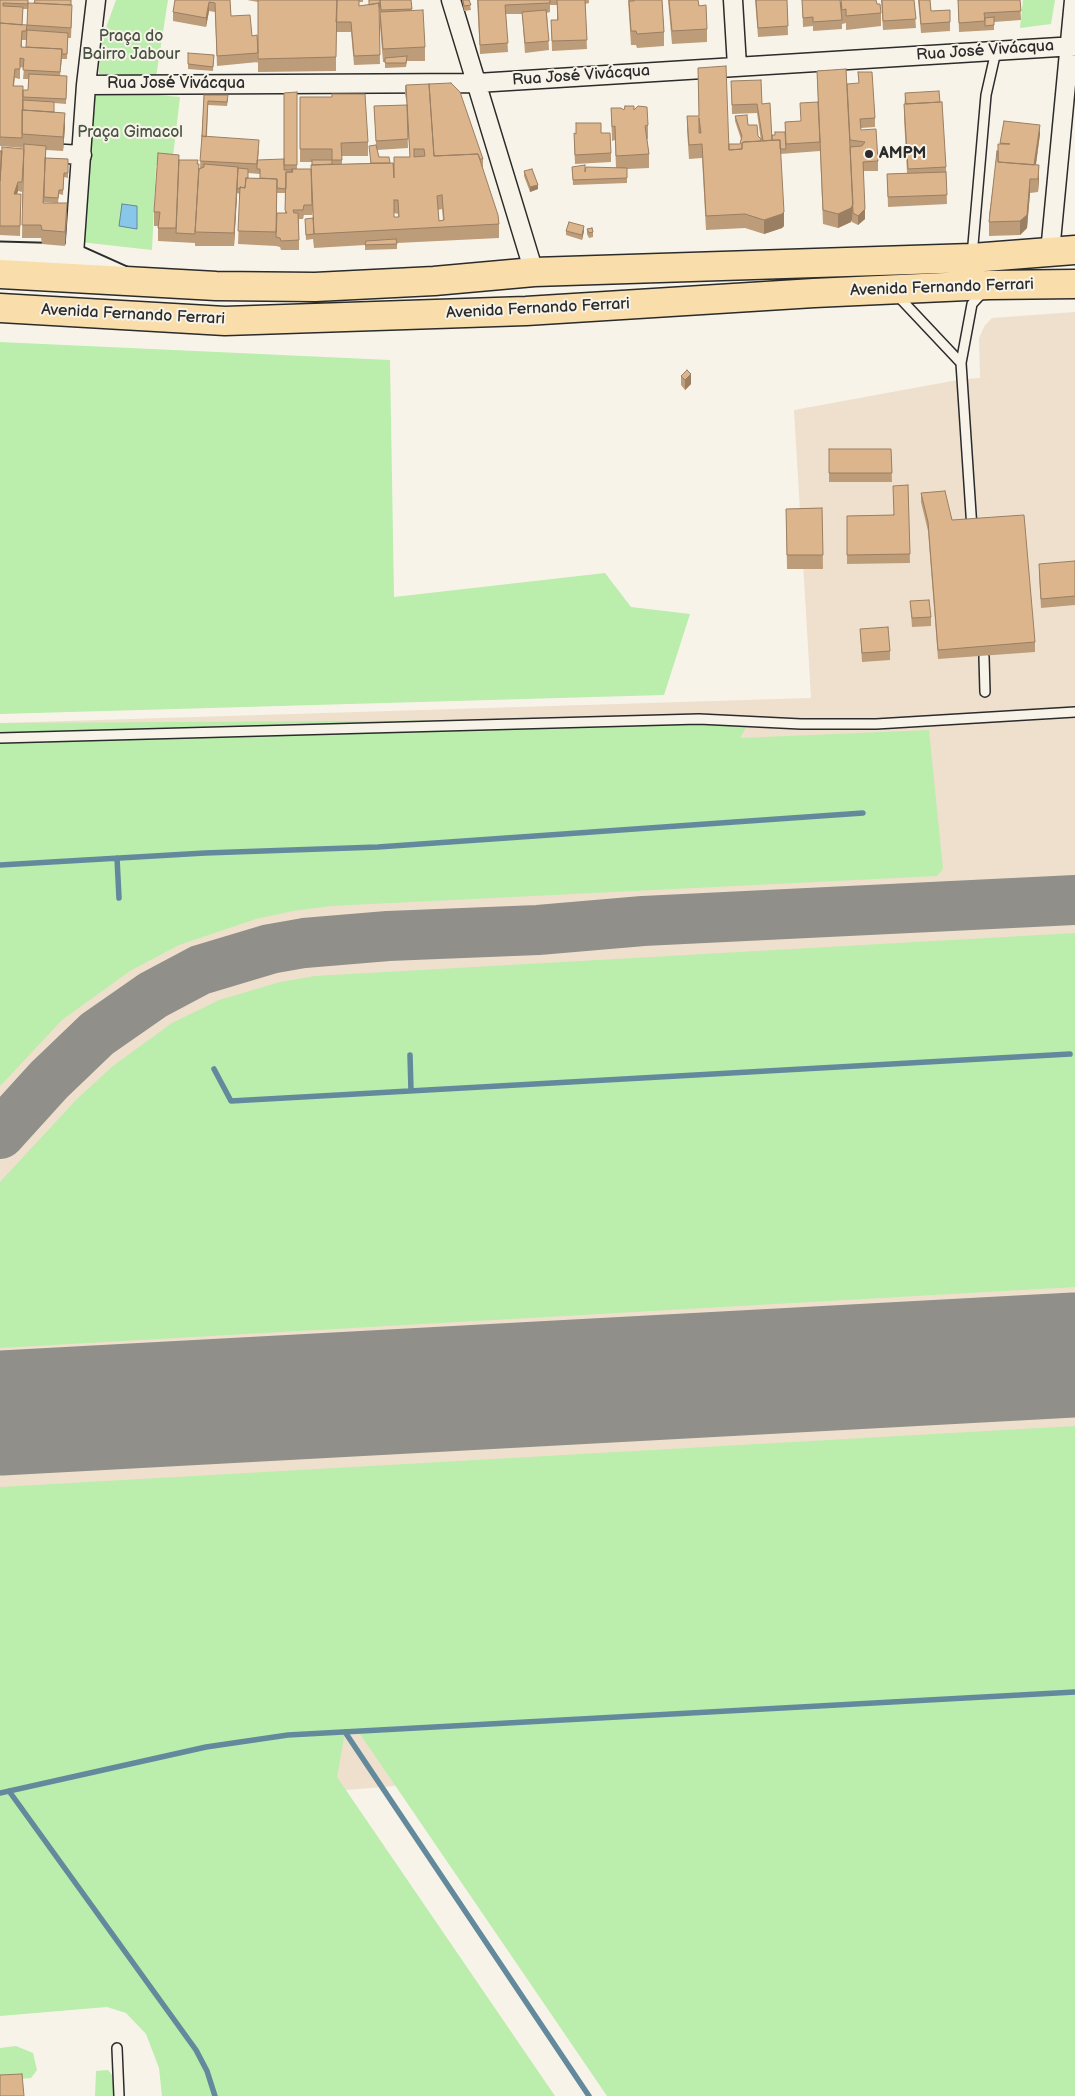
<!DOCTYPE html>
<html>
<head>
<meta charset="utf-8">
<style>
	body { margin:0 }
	canvas { display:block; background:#f7f3e8 }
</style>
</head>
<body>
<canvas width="1075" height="2096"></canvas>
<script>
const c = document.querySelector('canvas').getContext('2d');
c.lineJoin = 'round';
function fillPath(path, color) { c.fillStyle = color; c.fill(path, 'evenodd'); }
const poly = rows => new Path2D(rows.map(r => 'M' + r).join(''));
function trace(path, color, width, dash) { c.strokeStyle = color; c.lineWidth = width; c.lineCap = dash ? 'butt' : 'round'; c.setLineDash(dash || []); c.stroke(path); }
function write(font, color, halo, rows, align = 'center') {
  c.font = font + ' "Balsamiq Sans",sans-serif'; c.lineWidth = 4; c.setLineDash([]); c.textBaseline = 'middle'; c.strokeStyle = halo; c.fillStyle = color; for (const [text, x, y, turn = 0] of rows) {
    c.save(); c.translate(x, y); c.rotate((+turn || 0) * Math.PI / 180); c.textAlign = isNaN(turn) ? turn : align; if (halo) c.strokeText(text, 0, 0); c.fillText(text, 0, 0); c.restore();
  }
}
fillPath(poly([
	[1075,312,1075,1731,0,1818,0,723,811,698,794,410,963,379,980,378,979,338,985,325,992,318]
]), '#efe0cd');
fillPath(poly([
	[116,0,168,0,156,77,99,74,100,44],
	[1023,0,1055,0,1051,24,1020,28],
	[92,89,180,97,172,165,156,165,152,250,80,242],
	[0,342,390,360,394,597,605,573,631,607,690,614,664,695,0,714],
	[699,719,750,720,740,738,929,730,943,869,937,876,331,906,293,911,256,919,179,945,130,971,62,1020,0,1086,0,723],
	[1075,933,1075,1287,0,1348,0,1182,77,1099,113,1066,172,1023,219,1000,280,982,315,976],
	[1075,1426,1075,2096,607,2096,358,1731,345,1732,337,1777,555,2096,162,2096,159,2068,146,2034,126,2013,107,2007,0,2016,0,1487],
	[16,2046,33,2053,37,2070,31,2078,0,2081,0,2048],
	[108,2070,113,2076,118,2096,95,2096,96,2071]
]), '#bbedad');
const water = poly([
	[122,204,137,206,137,229,119,226,122,204]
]);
fillPath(water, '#89c7e9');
trace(water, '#63899d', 1);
trace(poly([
	[117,858,119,898],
	[0,865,205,853,378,847,863,813],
	[410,1055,411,1091],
	[214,1069,231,1101,1070,1054],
	[345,1732,589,2096],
	[9,1791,196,2050,207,2071,215,2096],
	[0,1793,206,1747,288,1735,1075,1692]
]), '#63899d', 5.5);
trace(poly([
	[0,1134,49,1080,97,1034,153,995,200,970,270,949,304,943,388,936,538,930,643,921,1075,900]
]), '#918f8a', 50);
trace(poly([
	[0,1413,1075,1355]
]), '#918f8a', 125);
const lane = poly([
	[972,256,986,95,996,51],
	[896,294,961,363],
	[972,529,961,363,972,304,984,291],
	[984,657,985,692],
	[0,738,699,719,801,724,876,724,1075,712],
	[117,2048,119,2096]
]);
const street = poly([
	[451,0,534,272],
	[733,0,737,66],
	[86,85,477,83,1075,46],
	[0,150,82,155],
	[1050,252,1074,0],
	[73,268,86,85,96,0]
]);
const secondary = poly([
	[0,255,73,257,122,279]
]);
const primary = poly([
	[0,274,216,286,315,287,434,281,534,272,972,258,1075,250],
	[0,308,225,321,526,311,814,293,989,285,1075,284]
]);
trace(lane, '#2b2b2b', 12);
trace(street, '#2b2b2b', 21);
trace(secondary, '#2b2b2b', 29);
trace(primary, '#2b2b2b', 31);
trace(lane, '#f7f3e8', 9);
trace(street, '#f7f3e8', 18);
trace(secondary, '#f7f3e8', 25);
trace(primary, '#f9deab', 28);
fillPath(poly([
	[0,0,28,0,28,8,71,5,72,15,71,38,68,38,67,59,62,59,60,76,67,76,66,104,54,103,54,112,65,127,63,151,46,150,46,158,68,159,68,178,64,177,63,195,59,194,58,203,44,202,44,203,67,217,65,246,42,244,41,238,22,238,23,169,22,192,18,191,17,194,21,203,20,236,0,235,0,151,24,149,24,148,0,146],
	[23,9,28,9,27,25,22,25],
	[22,40,26,40,26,47,22,47],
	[20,67,24,68,23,79,28,79,28,90,23,91,14,86,15,78,20,79],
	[175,0,230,0,231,16,252,36,257,35,258,62,217,66,215,12,209,11,206,27,173,21,173,12],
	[247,0,363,0,363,2,359,2,359,6,411,0,412,10,425,47,425,61,407,61,406,67,385,68,385,62,383,62,380,26,380,10,380,12,379,12,380,64,354,65,351,32,336,32,336,71,258,72,258,2],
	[462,0,469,0,471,10,464,11],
	[477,0,589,0,589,3,585,4,587,49,552,51,551,20,557,20,557,2,557,5,550,5,550,12,547,13,549,50,525,53,522,14,506,14,508,52,480,54],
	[628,0,662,0,664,32,664,46,637,48,636,45,631,45],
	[668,0,698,0,699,6,707,29,707,42,672,44],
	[755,0,787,0,788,35,758,37],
	[802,0,877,4,881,13,881,26,846,30,846,23,842,24,842,29,813,31,813,26,803,27],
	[881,0,914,0,916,28,883,30],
	[918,0,930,0,931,11,950,10,950,31,921,33],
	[958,0,1020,0,1021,20,994,22,994,30,959,32],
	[214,55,213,71,188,69,188,64],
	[698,68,729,144,740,144,741,139,735,121,735,116,748,125,761,141,757,113,732,114,731,81,762,104,772,140,775,135,785,132,785,122,801,121,818,102,817,71,847,89,859,83,858,72,875,118,875,127,861,128,861,130,878,161,878,171,863,171,865,219,858,225,852,222,852,220,851,222,838,228,823,224,820,151,780,154,784,226,782,228,764,234,745,228,706,230,702,158,689,159,687,130,687,116,699,116],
	[405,85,483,159,483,169,499,224,499,238,397,243,397,249,365,250,365,245,314,248,313,239,306,240,305,224,313,218,312,210,312,215,304,215,303,219,299,219,299,250,281,250,280,247,276,246,276,244,276,246,238,244,240,194,237,193,234,246,195,246,195,233,195,243,158,241,158,226,154,226,154,212,179,160,198,164,199,168,200,168,204,95,228,100,227,106,208,105,207,137,259,150,258,160,284,169,284,93,297,92,297,169,311,169,312,162,300,162,300,97,368,142,368,156,342,156,342,164,370,163,376,145,374,106,407,105,405,94],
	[407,117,410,157,394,163,390,163,379,157,377,150,408,148],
	[248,173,260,174,260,178,248,178],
	[277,193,285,193,285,213,277,213],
	[442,209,443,220,439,221,438,210],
	[394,213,398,214,398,217,394,217],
	[905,93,946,167,947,204,888,207,887,174,907,173,904,118],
	[611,108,624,110,634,109,648,125,648,139,647,139,649,154,649,168,627,169,627,183,573,185,572,167,585,172,616,168,615,140,612,141],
	[1004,121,1040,134,1036,165,1039,179,1038,192,1030,193,1027,228,1020,235,989,236,989,215,998,151,1000,144],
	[576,123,601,133,611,153,611,162,575,164,574,143,576,134],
	[524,171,538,189,530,192,524,176],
	[587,229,593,232,593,237,589,238,587,234],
	[566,231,584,231,582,240,566,235],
	[681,376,691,384,685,390,681,385],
	[829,449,891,449,892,482,829,482],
	[908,485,910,563,847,564,847,516,893,515],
	[921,493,952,520,1035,642,1035,652,938,659,928,531,921,502],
	[822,508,823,569,787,569,786,509],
	[1075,561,1075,605,1041,608,1039,574],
	[910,601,931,617,931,626,912,627],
	[860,629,890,651,890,660,862,662]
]), '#bd9c79');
fillPath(poly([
	[209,2,209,11,206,27,206,18],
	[65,113,65,127,63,151,63,137],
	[1040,125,1040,134,1034,177,1034,167],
	[1039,165,1039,179,1038,192,1038,179],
	[238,167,238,181,234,246,234,233],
	[1030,179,1030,193,1027,228,1020,235,1020,221],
	[18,182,18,191,14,203,14,194],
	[538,185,538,189,530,192,530,187],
	[67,203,67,217,65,246,65,232],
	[853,204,852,219,851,222,838,228,838,214],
	[865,209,865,219,858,225,858,216],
	[784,212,784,226,782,228,764,234,764,220],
	[584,226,584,231,582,240,582,235],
	[691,374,691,384,685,390,685,380]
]), '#9a7f63');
const building = poly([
	[0,0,28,0,28,4,3,3,3,6,23,7,22,25,0,23,0,0],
	[35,0,71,0,71,5,34,3,35,0],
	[175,0,230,0,231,16,250,15,252,36,257,35,258,53,217,56,215,3,209,2,206,18,173,12,175,0],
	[258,0,337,0,336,57,258,59,258,0],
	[337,0,359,0,359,6,379,3,380,55,354,56,351,22,336,22,337,0],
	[369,0,380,0,380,7,379,7,379,3,369,5,369,0],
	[380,0,411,0,412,9,381,10,380,0],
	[463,0,469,0,471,5,464,6,463,0],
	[478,0,550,0,550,3,505,5,508,43,480,45,478,0],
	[557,0,585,0,587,40,552,41,551,20,558,20,557,0],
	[634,0,662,0,664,32,637,34,636,31,631,31,629,1,634,1,634,0],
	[669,0,698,0,699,6,706,5,707,29,672,31,669,0],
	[756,0,787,0,788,26,758,28,756,0],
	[802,0,840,0,842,20,813,22,813,17,803,18,802,0],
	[841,0,876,0,877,4,880,4,881,13,846,16,846,9,842,10,841,0],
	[882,0,914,0,916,19,883,21,882,0],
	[919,0,930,0,931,11,950,10,950,22,921,24,919,0],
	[958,0,1020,0,1021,11,984,13,985,21,959,23,958,0],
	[28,3,72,5,71,28,27,25,26,31,22,31,21,47,62,49,60,72,23,70,24,59,20,58,20,69,15,69,13,86,23,86,22,138,0,137,0,23,27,25,28,3],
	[423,10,425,47,383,49,380,12,423,10],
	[546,10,549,41,525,43,522,12,546,10],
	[994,17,994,25,985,26,985,18,994,17],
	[27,30,68,33,67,54,62,54,62,49,26,47,27,30],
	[188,53,214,55,213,67,188,64,188,53],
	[407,56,406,63,385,63,385,58,407,56],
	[726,66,729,150,742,149,742,143,744,142,780,140,784,212,782,214,764,220,745,214,706,216,702,144,689,145,687,116,699,116,698,68,726,66],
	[699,118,701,133,699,133,699,118],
	[846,69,853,204,851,208,838,214,823,210,817,71,846,69],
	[858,72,872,72,875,118,860,119,861,130,876,129,878,161,863,162,865,209,858,216,853,213,850,147,862,146,865,142,850,140,847,84,859,83,858,72],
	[29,74,67,76,66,99,23,97,23,90,28,90,29,74],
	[761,80,762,104,770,103,772,140,763,141,757,104,732,105,731,81,761,80],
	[451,83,460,92,483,159,480,159,478,154,434,156,429,84,451,83],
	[429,84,434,156,478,154,498,215,499,224,314,234,311,165,393,163,394,178,394,157,410,157,406,85,429,84],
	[414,149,424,149,425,156,414,157,414,149],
	[442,195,444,220,439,221,437,196,442,195],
	[394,200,398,200,399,217,394,217,394,200],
	[939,91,940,102,906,104,905,93,939,91],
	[297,92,297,165,284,165,284,93,297,92],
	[332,94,365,94,368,142,341,143,342,160,332,160,332,149,300,149,300,97,332,97,332,94],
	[204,95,228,95,227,102,208,101,206,137,202,136,204,95],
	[23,100,54,102,54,112,23,110,23,100],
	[818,102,820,142,786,144,785,122,801,121,800,103,818,102],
	[942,102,946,167,908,169,904,104,942,102],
	[407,105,408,139,376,141,374,106,407,105],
	[625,106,634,106,634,110,638,106,647,107,648,125,645,126,649,154,616,156,615,126,612,127,611,108,621,108,624,110,625,106],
	[22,110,65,113,63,137,22,134,22,110],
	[747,115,748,125,757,125,758,136,761,139,761,141,744,142,742,143,742,149,729,150,729,144,740,144,742,136,735,116,747,115],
	[1004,121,1040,125,1034,165,998,162,998,144,1010,144,1000,143,1004,121],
	[576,123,601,123,601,133,610,133,611,153,575,155,574,133,576,134,576,123],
	[775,132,785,132,786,149,780,149,780,140,772,140,772,135,775,135,775,132],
	[202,136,259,140,257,164,200,161,202,136],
	[24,144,46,146,43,203,67,203,65,232,42,230,41,225,22,225,24,144],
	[376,145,379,157,389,157,390,163,371,163,369,146,376,145],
	[2,147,24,149,22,182,18,182,14,194,21,194,20,226,0,226,0,181,2,147],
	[0,151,2,151,0,181,0,151],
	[997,151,998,151,998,162,1039,165,1038,179,1030,179,1027,215,1020,221,989,222,997,151],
	[158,153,179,155,176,228,158,228,160,212,154,212,158,153],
	[45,158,68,159,68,173,64,173,63,190,59,190,58,198,44,197,45,158],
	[284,159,284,170,292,170,292,172,286,172,286,189,277,188,277,179,260,178,260,169,257,169,257,160,284,159],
	[179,160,198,160,197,164,199,164,195,234,176,233,179,160],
	[312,160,332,160,332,164,312,165,312,160],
	[204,164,238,167,234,233,195,232,199,169,204,167,204,164],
	[585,165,585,172,586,167,627,168,627,178,573,180,572,167,585,165],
	[238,168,248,169,248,178,246,178,245,188,240,187,240,189,237,188,238,168],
	[292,169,311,169,312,205,304,205,303,210,293,210,294,213,298,213,299,240,281,241,280,238,276,237,277,213,287,213,285,210,286,172,293,172,292,169],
	[532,169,538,185,530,187,524,171,532,169],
	[946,172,947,195,888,197,887,174,946,172],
	[246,178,277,179,276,232,238,231,240,187,245,188,246,178],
	[313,218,314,234,306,235,305,219,313,218],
	[569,222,584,226,582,235,566,231,569,222],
	[592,228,593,232,589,233,587,229,592,228],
	[396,239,397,244,365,245,366,241,396,239],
	[687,370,691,374,685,380,681,376,687,370],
	[829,449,891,449,892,473,829,473,829,449],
	[908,485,910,554,847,555,847,516,894,515,893,486,908,485],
	[945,491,952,520,1024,515,1035,642,938,650,928,522,921,493,945,491],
	[822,508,823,555,787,555,786,509,822,508],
	[1075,561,1075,596,1041,599,1039,564,1075,561],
	[929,600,931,617,912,618,910,601,929,600],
	[888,627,890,651,862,653,860,629,888,627],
	[22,2074,24,2096,0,2096,0,2075,22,2074]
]);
fillPath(building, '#dcb58d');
trace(building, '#9a7f63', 1);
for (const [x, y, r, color] of [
	[869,154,5,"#2b2b2b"]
]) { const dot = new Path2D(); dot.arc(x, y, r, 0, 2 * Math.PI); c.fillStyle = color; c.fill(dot); trace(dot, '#f7f3e8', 2); }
write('16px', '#485245', '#f7f3e8', [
	["Praça do",131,37],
	["Bairro Jabour",131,55],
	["Praça Gimacol",130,133]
]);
write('16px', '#2b2b2b', '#f7f3e8', [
	["Rua José Vivácqua",985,51,-4],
	["Rua José Vivácqua",581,76,-4],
	["Rua José Vivácqua",176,84],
	["Avenida Fernando Ferrari",942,288,-2],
	["Avenida Fernando Ferrari",538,309,-3],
	["Avenida Fernando Ferrari",133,315,3]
]);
write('bold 16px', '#2b2b2b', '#f7f3e8', [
	["AMPM",879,154]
], 'left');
</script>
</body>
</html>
